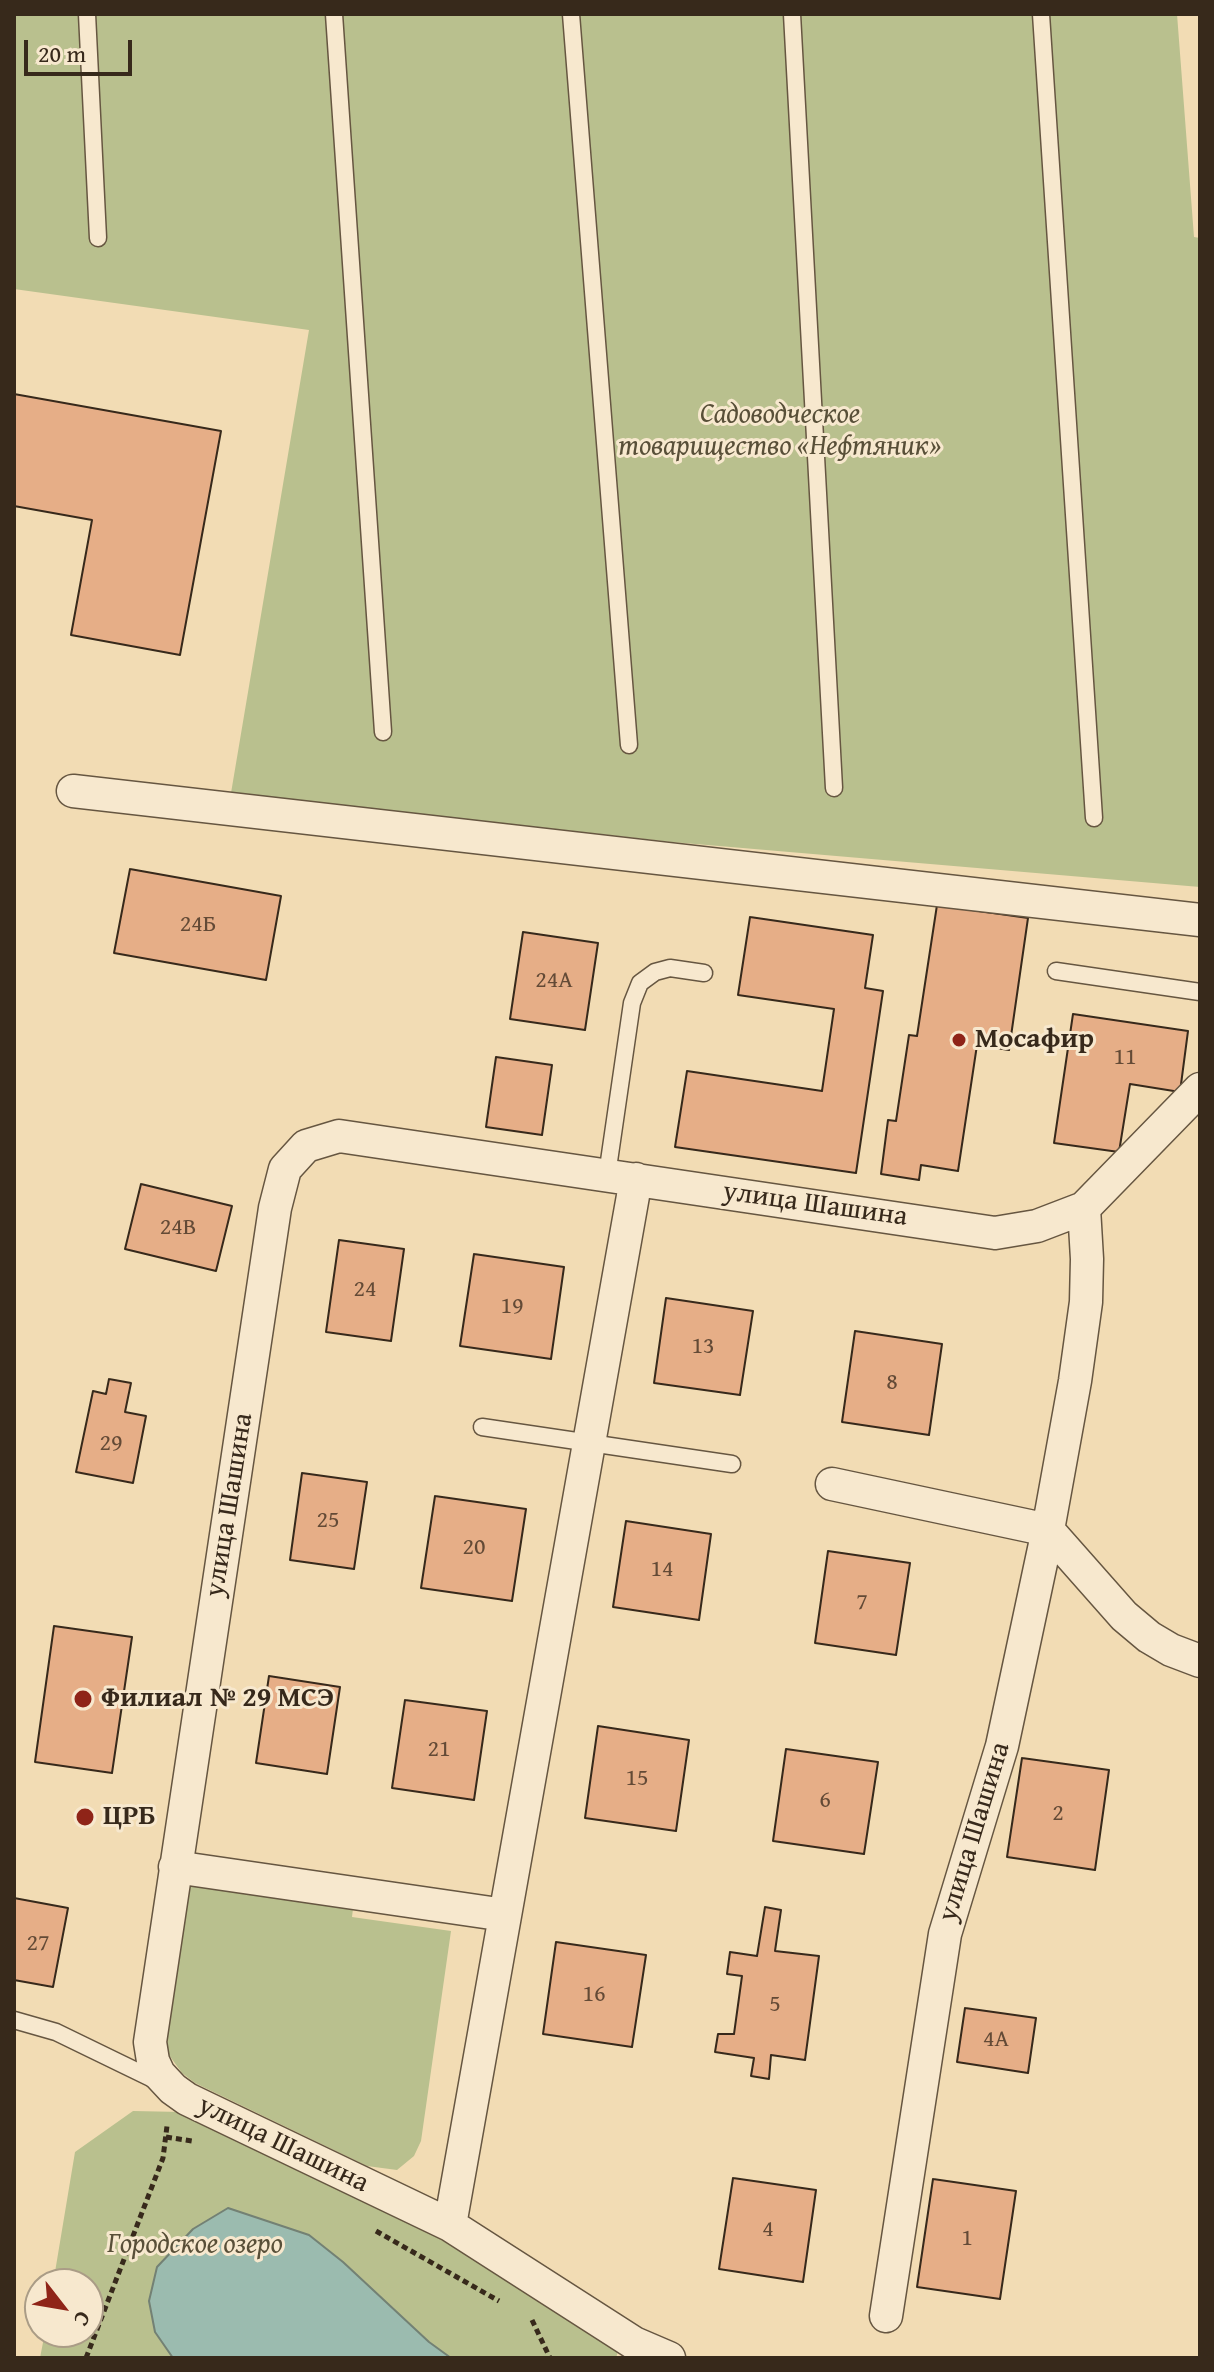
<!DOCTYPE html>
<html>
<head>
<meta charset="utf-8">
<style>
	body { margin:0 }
	#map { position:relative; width:1214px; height:2372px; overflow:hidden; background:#f2dcb4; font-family:"Gentium Book Plus",serif }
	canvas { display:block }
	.frame { position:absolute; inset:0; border:16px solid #37291b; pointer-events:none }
	.north { position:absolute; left:24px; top:2268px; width:80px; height:80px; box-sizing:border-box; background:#f7e8ce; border:2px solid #aa9c86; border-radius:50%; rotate:121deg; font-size:22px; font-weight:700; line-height:32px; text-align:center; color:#37291b }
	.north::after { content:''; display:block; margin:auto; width:28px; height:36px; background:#8f2418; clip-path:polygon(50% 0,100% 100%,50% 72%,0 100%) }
	.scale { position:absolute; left:24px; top:40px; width:108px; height:36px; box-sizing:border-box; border:4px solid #37291b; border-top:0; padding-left:10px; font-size:24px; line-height:28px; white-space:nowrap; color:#37291b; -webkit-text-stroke:6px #f7e8ce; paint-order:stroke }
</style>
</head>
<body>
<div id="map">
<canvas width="1214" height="2372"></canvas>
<div class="frame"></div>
<div class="north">С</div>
<div class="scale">20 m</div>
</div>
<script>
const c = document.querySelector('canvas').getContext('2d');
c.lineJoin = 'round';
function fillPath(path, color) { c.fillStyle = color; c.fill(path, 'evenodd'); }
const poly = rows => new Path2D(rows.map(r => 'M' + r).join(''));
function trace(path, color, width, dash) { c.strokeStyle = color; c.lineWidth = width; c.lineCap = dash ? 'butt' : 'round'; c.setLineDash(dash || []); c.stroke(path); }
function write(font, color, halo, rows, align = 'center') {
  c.font = font + ' "Gentium Book Plus",serif'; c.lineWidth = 6; c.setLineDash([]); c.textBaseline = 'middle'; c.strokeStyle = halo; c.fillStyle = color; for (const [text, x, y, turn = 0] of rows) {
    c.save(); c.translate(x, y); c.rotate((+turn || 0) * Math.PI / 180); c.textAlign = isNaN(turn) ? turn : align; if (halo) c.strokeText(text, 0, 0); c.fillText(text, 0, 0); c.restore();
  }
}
fillPath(poly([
	[14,14,1177,14,1194,237,1200,238,1200,887,672,842,231,793,309,330,14,289],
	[186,1875,354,1900,352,1917,451,1931,421,2141,414,2156,397,2170,367,2166,195,2083,182,2073,169,2055,162,2036],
	[133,2111,182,2112,424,2230,523,2287,619,2348,616,2358,40,2358,45,2332,88,2332,88,2284,53,2284,75,2152]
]), '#b9c08e');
const water = poly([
	[228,2208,309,2235,343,2262,429,2342,451,2358,173,2358,155,2332,149,2301,157,2267,193,2229,228,2208]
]);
fillPath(water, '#9bbbaf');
trace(water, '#738174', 2);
const building = poly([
	[14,394,221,431,180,655,71,635,92,520,14,506,14,394],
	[130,869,281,896,266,980,114,953,130,869],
	[937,905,1028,918,1009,1050,977,1045,958,1171,921,1165,919,1180,881,1174,888,1120,896,1121,909,1035,917,1036,937,905],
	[750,917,873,935,865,988,883,991,856,1173,675,1147,687,1071,822,1091,834,1009,738,995,750,917],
	[523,932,598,943,585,1030,510,1019,523,932],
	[1073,1014,1188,1031,1180,1092,1130,1084,1119,1152,1054,1143,1073,1014],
	[496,1057,552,1065,542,1135,486,1127,496,1057],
	[141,1184,232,1206,216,1271,125,1249,141,1184],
	[339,1240,404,1249,391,1341,326,1332,339,1240],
	[474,1254,564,1267,551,1359,460,1346,474,1254],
	[666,1298,753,1311,740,1395,654,1383,666,1298],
	[855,1331,942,1344,929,1435,842,1422,855,1331],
	[109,1379,131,1383,125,1412,146,1416,133,1483,76,1472,93,1391,106,1394,109,1379],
	[302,1473,367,1482,354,1569,290,1560,302,1473],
	[435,1496,526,1509,512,1601,421,1588,435,1496],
	[626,1521,711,1534,699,1620,613,1607,626,1521],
	[828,1551,910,1563,896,1655,815,1643,828,1551],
	[54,1626,132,1637,112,1773,35,1762,54,1626],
	[269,1676,340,1687,327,1774,256,1763,269,1676],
	[405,1700,487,1711,474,1800,392,1788,405,1700],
	[598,1726,689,1740,676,1831,585,1818,598,1726],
	[786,1749,878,1762,864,1854,773,1841,786,1749],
	[1022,1758,1109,1770,1095,1870,1007,1857,1022,1758],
	[14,1898,68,1908,53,1987,14,1980,14,1898],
	[765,1907,781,1910,775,1951,819,1956,805,2060,771,2055,769,2079,751,2076,754,2058,715,2052,718,2034,734,2034,742,1976,727,1974,730,1952,757,1956,765,1907],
	[556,1942,646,1955,632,2047,543,2034,556,1942],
	[965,2008,1036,2018,1028,2073,957,2062,965,2008],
	[733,2178,816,2190,803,2282,719,2269,733,2178],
	[933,2179,1016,2191,1000,2299,917,2287,933,2179]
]);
fillPath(building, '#e6ae87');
trace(building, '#37291b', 2);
const service = poly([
	[87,14,98,238],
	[334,14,383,732],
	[571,14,629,745],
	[792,14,834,788],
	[1041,14,1094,818],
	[1056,971,1200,992],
	[607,1175,632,1003,640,983,655,972,670,968,704,973],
	[482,1427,732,1464],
	[14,2020,56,2032,161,2083]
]);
const minor = poly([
	[73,791,1200,920],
	[832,1484,1048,1530,1124,1616,1149,1637,1171,1650,1200,1661],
	[175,1867,505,1915],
	[450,2225,636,1179],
	[886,2316,945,1934,1002,1746,1048,1530,1075,1381,1086,1302,1087,1259,1084,1208],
	[669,2358,634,2343,450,2225,187,2099,173,2089,159,2074,153,2061,150,2042,275,1208,285,1169,306,1146,339,1136,995,1233,1037,1226,1084,1208,1200,1089]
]);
trace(service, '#665641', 19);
trace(minor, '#665641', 35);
trace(poly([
	[166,2137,192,2141],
	[376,2231,499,2301],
	[532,2320,550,2358],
	[86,2358,163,2158,167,2126]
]), '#37291b', 5, [6, 4]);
trace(service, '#f7e8ce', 16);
trace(minor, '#f7e8ce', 32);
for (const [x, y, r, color] of [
	[959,1040,8,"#8f2418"],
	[83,1699,10,"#8f2418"],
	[85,1817,10,"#8f2418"]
]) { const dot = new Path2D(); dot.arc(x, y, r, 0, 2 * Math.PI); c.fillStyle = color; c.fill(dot); trace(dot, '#f7e8ce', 3); }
write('24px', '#634a36', null, [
	["24Б",198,925],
	["24А",554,981],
	["11",1125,1058],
	["24В",178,1228],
	["24",365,1290],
	["19",512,1307],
	["13",703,1347],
	["8",892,1383],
	["29",111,1444],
	["25",328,1521],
	["20",474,1548],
	["14",662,1570],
	["7",862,1603],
	["21",439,1750],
	["15",637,1779],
	["6",825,1801],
	["2",1058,1814],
	["27",38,1944],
	["16",594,1995],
	["5",775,2005],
	["4А",996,2040],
	["4",768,2230],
	["1",967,2239]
]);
write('italic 28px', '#584f38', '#f7e8ce', [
	["Садоводческое",780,415],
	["товарищество «Нефтяник»",780,447],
	["Городское озеро",195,2245]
]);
write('bold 28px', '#37291b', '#f7e8ce', [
	["Мосафир",975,1040],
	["Филиал № 29 МСЭ",101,1699],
	["ЦРБ",103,1817]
], 'left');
write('28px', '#37291b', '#f7e8ce', [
	["улица Шашина",815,1205,8],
	["улица Шашина",230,1505,-81],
	["улица Шашина",975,1832,-73],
	["улица Шашина",283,2145,26]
]);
</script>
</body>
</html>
